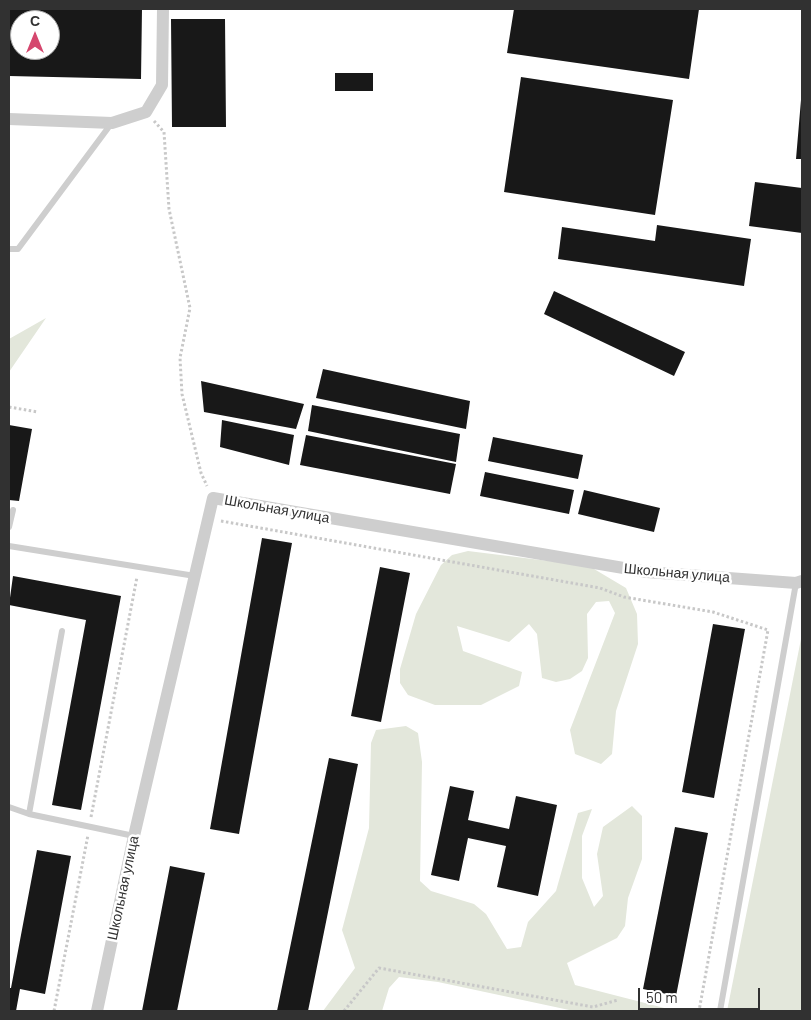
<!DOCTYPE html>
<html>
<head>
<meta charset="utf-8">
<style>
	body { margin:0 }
	#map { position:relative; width:811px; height:1020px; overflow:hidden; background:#fff; font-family:Barlow,sans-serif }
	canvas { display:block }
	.frame { position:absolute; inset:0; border:10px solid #313131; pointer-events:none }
	.north { position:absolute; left:10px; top:10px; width:50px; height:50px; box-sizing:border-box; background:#fff; border:1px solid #adadad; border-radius:50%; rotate:0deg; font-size:14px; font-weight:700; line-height:20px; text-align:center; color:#313131 }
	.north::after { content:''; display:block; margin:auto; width:18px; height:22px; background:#d5476e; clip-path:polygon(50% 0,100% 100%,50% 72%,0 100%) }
	.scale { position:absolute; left:638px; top:988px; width:122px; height:22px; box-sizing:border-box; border:2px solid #313131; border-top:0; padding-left:6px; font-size:15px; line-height:18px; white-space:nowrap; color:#313131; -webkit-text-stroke:4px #fff; paint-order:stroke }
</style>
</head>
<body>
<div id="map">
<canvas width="811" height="1020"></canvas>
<div class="frame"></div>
<div class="north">С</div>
<div class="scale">50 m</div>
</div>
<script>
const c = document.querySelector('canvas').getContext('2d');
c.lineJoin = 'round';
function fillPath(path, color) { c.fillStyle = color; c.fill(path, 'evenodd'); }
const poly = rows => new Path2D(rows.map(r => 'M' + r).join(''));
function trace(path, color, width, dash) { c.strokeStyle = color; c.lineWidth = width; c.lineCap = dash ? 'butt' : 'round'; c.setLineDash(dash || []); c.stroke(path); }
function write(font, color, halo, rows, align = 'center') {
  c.font = font + ' Barlow,sans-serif'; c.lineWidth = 5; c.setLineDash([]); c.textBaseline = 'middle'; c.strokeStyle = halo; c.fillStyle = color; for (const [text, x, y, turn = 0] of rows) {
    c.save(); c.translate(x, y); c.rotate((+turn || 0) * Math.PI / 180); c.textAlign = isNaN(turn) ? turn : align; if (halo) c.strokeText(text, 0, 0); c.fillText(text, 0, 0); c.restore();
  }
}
fillPath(poly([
	[46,318,9,372,9,339],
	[468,551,589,566,626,588,637,614,638,644,616,711,612,754,601,764,575,754,570,730,615,613,609,601,596,602,587,614,588,658,582,671,570,679,556,682,542,678,537,634,529,624,509,642,457,626,463,651,522,672,519,686,481,705,435,705,408,695,400,683,400,669,416,614,441,565,452,555],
	[802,634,802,1011,727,1011],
	[406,726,418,733,422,762,420,881,431,891,474,904,486,914,507,949,521,947,528,922,556,891,578,813,592,809,582,836,582,878,594,907,603,896,597,854,603,827,632,806,642,816,642,859,628,898,625,926,617,938,567,963,575,985,676,1011,574,1011,438,982,399,977,389,988,382,1011,323,1011,355,968,342,930,369,828,371,743,376,730]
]), '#e3e7db');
fillPath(poly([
	[9,9,142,9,141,79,9,76],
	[20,20,50,20,50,50,20,50],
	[514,9,699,9,689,79,507,53],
	[171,19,225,19,226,127,172,127],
	[335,73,373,73,373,91,335,91],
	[521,77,673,100,655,215,504,192],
	[801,100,802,100,802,159,796,159],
	[755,182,802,188,802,233,749,226],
	[657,225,751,239,744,286,558,259,562,227,655,241],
	[554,291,685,352,674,376,544,314],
	[323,369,470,401,466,429,316,398],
	[201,381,304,404,296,429,204,412],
	[312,405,460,434,456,462,308,431],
	[222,420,294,435,289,465,220,447],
	[9,425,32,429,19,501,9,500],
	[306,435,456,464,450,494,300,465],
	[493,437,583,455,578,479,488,461],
	[485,472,574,490,569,514,480,496],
	[584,490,660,508,654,532,578,514],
	[262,538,292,543,239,834,210,829],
	[380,567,410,573,381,722,351,716],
	[13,576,121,596,81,810,52,805,86,620,9,605],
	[713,624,745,629,714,798,682,792],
	[329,758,358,764,308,1011,277,1011],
	[450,786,474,791,468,820,509,829,516,796,557,805,538,896,497,887,506,846,468,838,459,881,431,875],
	[675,827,708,833,676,996,643,989],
	[37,850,71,856,45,994,20,989,16,1011,9,1011,9,988,11,988],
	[170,866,205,873,177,1011,142,1011]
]), '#181818');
trace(poly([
	[154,121,164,132,169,209,190,308,180,358,182,394,201,473,207,486],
	[9,407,38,412],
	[221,521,600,588,624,597,713,612,768,630,699,1011],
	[91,817,137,577],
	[54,1011,88,835],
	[344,1011,379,968,593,1007,618,1000]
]), '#c8c8c8', 3, [2.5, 2.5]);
trace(poly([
	[9,249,18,249,111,124],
	[9,527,13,510],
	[9,546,195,576],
	[9,807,29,814,134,836],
	[29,814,62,631],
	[720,1011,796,583]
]), '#cecece', 6);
trace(poly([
	[9,119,112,123,146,112,162,85,163,9],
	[97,1011,134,836,213,498,647,572,796,583,802,581]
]), '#cecece', 12);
write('14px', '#313131', '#fff', [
	["Школьная улица",277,509,10],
	["Школьная улица",677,573,5],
	["Школьная улица",123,888,-78]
]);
</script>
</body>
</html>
